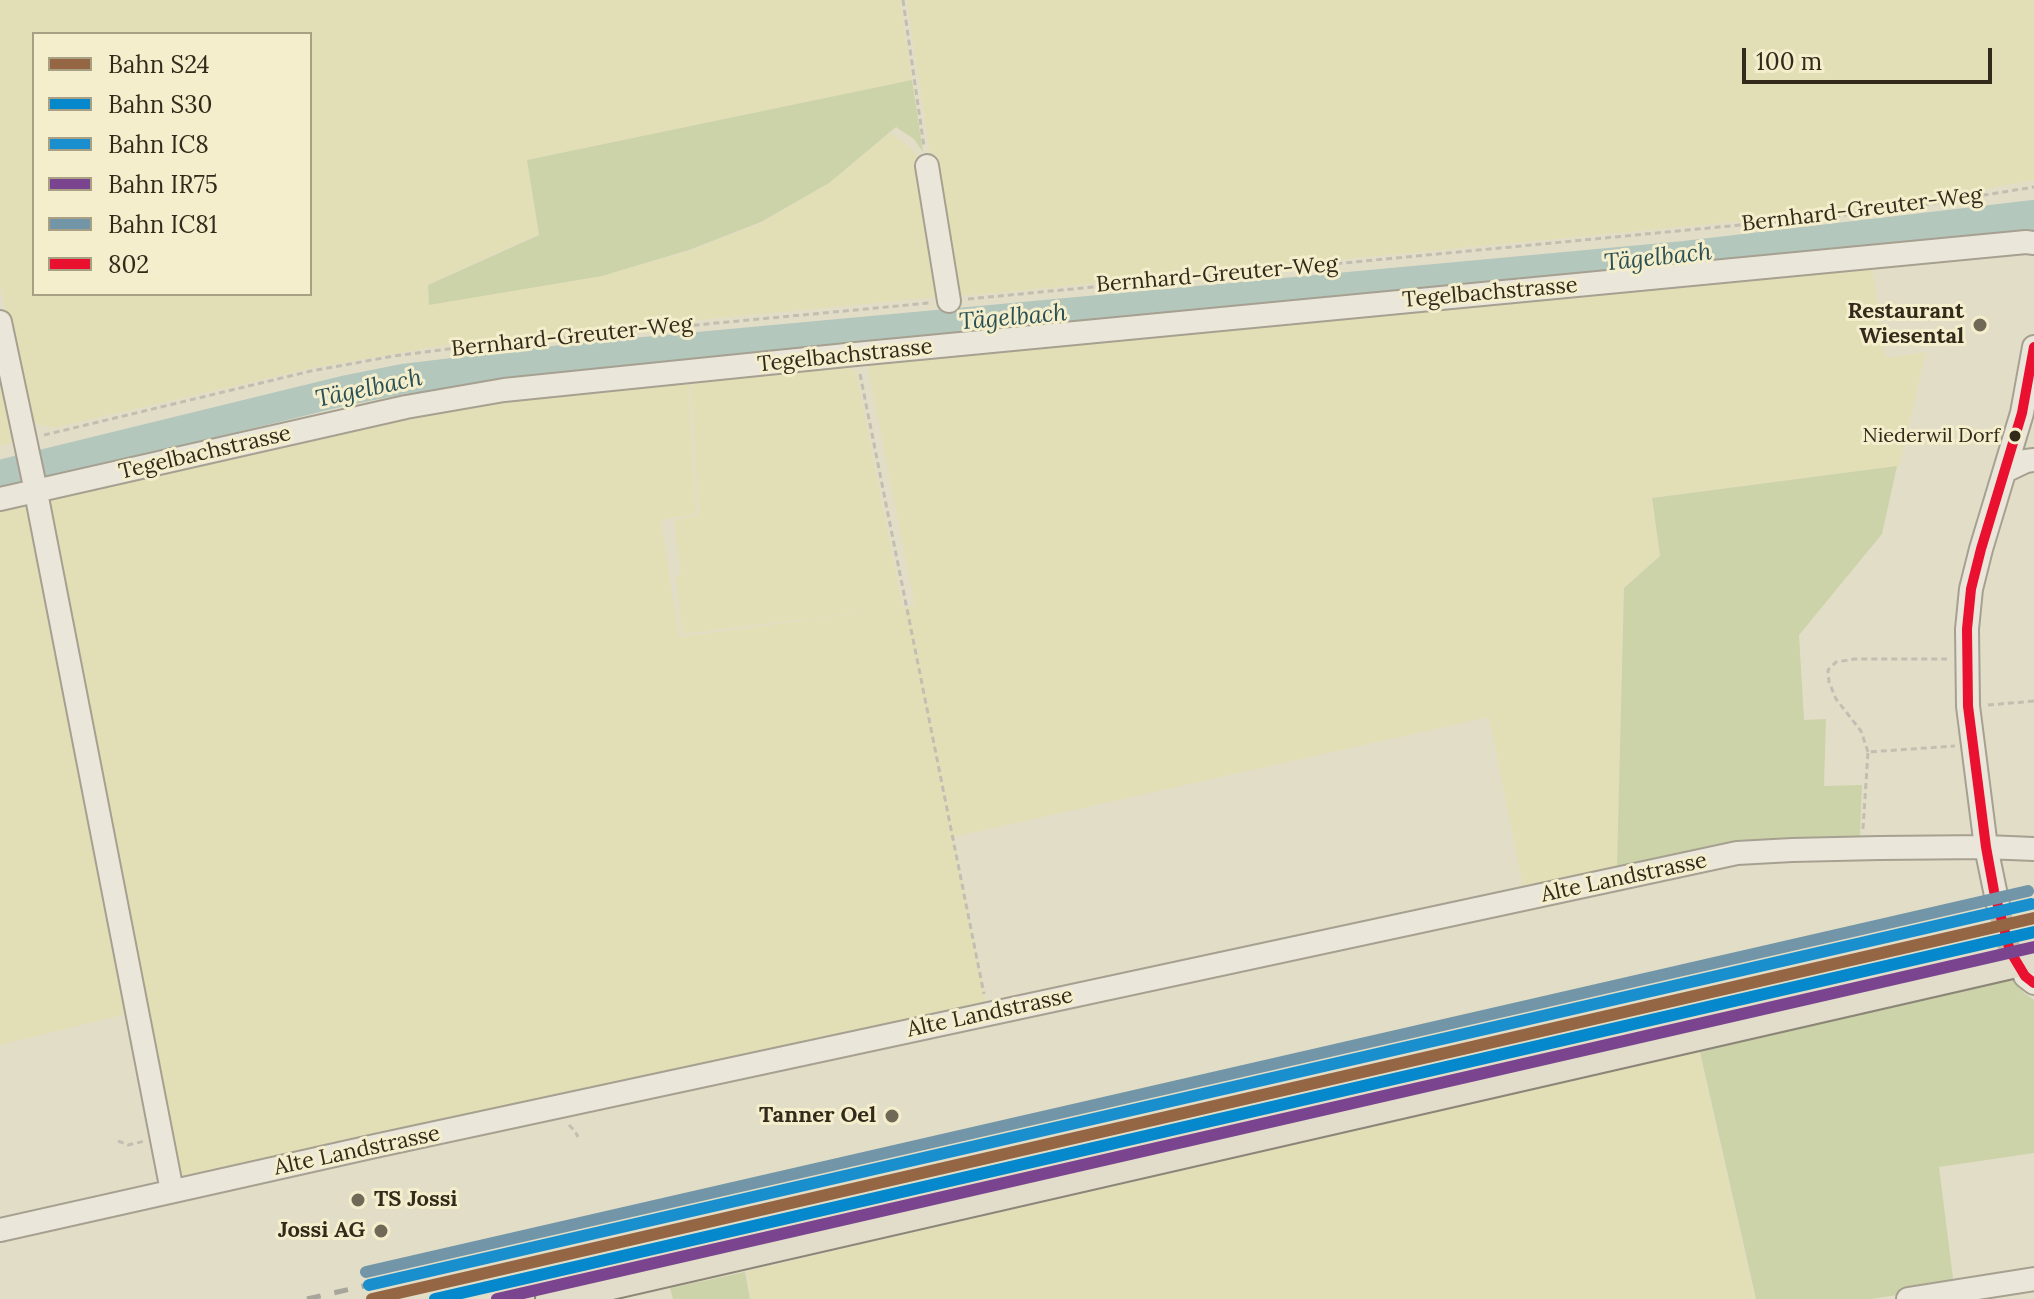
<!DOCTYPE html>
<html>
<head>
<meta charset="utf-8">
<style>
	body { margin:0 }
	#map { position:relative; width:2034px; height:1299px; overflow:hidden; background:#e2ddc7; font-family:Lora,serif }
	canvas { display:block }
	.legend { position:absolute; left:32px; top:32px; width:280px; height:264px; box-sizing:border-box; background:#f4eecc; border:2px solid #a7a085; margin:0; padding:10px 14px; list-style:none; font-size:24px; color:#332a1b }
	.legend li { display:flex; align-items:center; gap:16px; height:40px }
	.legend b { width:40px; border:2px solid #a7a085 }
	.scale { position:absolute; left:1742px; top:48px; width:250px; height:36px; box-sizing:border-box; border:4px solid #332a1b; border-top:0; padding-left:10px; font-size:24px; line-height:28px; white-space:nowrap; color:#332a1b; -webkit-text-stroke:6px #f4eecc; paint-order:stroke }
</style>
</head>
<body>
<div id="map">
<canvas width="2034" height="1299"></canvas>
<ul class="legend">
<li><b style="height:10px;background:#946644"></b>Bahn S24</li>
<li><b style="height:10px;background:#0588cc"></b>Bahn S30</li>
<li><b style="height:10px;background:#1a8fce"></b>Bahn IC8</li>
<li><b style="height:10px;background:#7a448f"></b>Bahn IR75</li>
<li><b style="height:10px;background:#7296a7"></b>Bahn IC81</li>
<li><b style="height:10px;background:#ea102f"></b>802</li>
</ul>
<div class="scale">100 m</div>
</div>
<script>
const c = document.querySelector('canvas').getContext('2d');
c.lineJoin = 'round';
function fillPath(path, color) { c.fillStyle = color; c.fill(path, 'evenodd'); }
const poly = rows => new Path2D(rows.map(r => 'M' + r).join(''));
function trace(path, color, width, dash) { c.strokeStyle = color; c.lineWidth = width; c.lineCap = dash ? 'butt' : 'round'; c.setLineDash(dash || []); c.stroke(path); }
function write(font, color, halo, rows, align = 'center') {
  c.font = font + ' Lora,serif'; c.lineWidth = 6; c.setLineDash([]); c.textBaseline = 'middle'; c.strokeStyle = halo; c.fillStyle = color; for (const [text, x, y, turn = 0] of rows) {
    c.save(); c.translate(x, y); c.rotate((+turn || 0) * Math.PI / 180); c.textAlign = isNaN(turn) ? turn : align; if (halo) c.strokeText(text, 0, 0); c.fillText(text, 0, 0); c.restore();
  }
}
fillPath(poly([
	[0,0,900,0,912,80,528,160,538,234,427,285,429,304,602,276,689,251,761,223,829,183,890,133,912,149,923,167,938,297,458,343,312,368,53,428,30,422,0,285],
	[34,34,310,34,310,294,34,294],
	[907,0,2034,0,2034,180,1886,207,963,296,950,287],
	[1872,267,1886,358,1926,352,1899,466,1651,498,1660,555,1623,588,1618,866,1523,887,1489,717,953,837,988,1014,978,1004,180,1179,146,1009,0,1045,0,499,406,407,688,372,696,514,661,520,679,637,882,610,682,634,676,577,681,576,674,520,699,515,690,377,837,364,856,371,903,608,915,606,867,363],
	[0,322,25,440,0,446],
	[1699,1052,1755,1299,751,1299,747,1271]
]), '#e2dfb7');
fillPath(poly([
	[912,80,923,152,914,139,896,127,829,183,761,222,689,250,602,276,429,305,428,285,539,235,527,160],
	[1897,466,1882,534,1799,635,1804,720,1826,719,1824,786,1862,785,1860,836,1739,843,1617,866,1624,588,1660,556,1652,498],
	[2014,980,2024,993,2034,1000,2034,1153,1939,1167,1954,1286,1871,1299,1756,1299,1700,1052,1910,1002],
	[745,1272,750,1299,673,1299,670,1288]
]), '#cdd3a9');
trace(poly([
	[0,475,343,391,403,379,579,358,1685,256,2034,215]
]), '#b4c7bd', 30);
trace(poly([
	[1998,905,2010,951,2024,975]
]), '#bfb9a5', 22, [22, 11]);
const minor = poly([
	[927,166,949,301],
	[0,322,33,477,172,1191],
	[2005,471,2026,461,2034,460],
	[0,499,406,407,504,390,856,354,2026,242,2034,243],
	[1998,905,1986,847,1968,706,1967,629,1971,589,1981,549,2022,413,2034,347],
	[2025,976,2034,983],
	[0,1230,375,1146,1737,853,1792,850,1879,848,1986,847,2034,849],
	[1908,1299,2034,1279]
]);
const major = poly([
	[550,1299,2034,959]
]);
trace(minor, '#a6a091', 26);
trace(major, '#8c8678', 32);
trace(poly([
	[903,0,924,147],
	[968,299,1886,211,2034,187],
	[860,374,984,994],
	[44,435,311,371,394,356,463,347,929,303],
	[1988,705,2034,701],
	[1868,752,1861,731,1836,699,1829,682,1828,670,1836,662,1855,659,1947,659],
	[1863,829,1868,752,1955,746],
	[569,1125,575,1131,578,1137],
	[118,1141,128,1145,145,1141],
	[496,1299,529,1291]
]), '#c2beb1', 3, [6, 4]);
trace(minor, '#eae6d9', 22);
trace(major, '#e1ddca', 28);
trace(poly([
	[307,1299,2034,903]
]), '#a8a59a', 5, [14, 14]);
trace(poly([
	[2034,347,2022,413,1981,549,1971,589,1967,629,1968,706,1986,847,1994,891,2010,951,2025,976,2034,983]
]), '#ea102f', 10);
trace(poly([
	[372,1299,2034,918]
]), '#946644', 12);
trace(poly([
	[435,1299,2034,932]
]), '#0588cc', 12);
trace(poly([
	[369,1285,2031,904]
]), '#1a8fce', 12);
trace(poly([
	[497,1299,2034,947]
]), '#7a448f', 12);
trace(poly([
	[366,1272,2028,891]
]), '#7296a7', 12);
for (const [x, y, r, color] of [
	[1980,325,8,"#706957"],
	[2015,436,7,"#332a1b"],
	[892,1116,8,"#706957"],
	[358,1200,8,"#706957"],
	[381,1231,8,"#706957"]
]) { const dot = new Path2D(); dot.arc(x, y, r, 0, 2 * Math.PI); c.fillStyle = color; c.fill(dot); trace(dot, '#f4eecc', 3); }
write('20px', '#332a1b', '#f4eecc', [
	["Niederwil Dorf",2000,436]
], 'right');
write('22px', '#332a1b', '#f4eecc', [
	["Bernhard-Greuter-Weg",1862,210,-7],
	["Bernhard-Greuter-Weg",1217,275,-5],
	["Tegelbachstrasse",1490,293,-5],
	["Bernhard-Greuter-Weg",572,337,-6],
	["Tegelbachstrasse",845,356,-6],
	["Tegelbachstrasse",205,453,-13],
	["Alte Landstrasse",1624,878,-12],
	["Alte Landstrasse",990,1013,-12],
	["Alte Landstrasse",357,1151,-12]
]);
write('bold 22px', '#332a1b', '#f4eecc', [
	["Restaurant",1964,312],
	["Wiesental",1964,337],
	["Tanner Oel",876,1116],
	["TS Jossi",374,1200,"left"],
	["Jossi AG",365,1231]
], 'right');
write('italic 24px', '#2a5053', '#f4eecc', [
	["Tägelbach",1658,258,-6],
	["Tägelbach",1013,318,-5],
	["Tägelbach",369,389,-12]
]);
</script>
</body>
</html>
